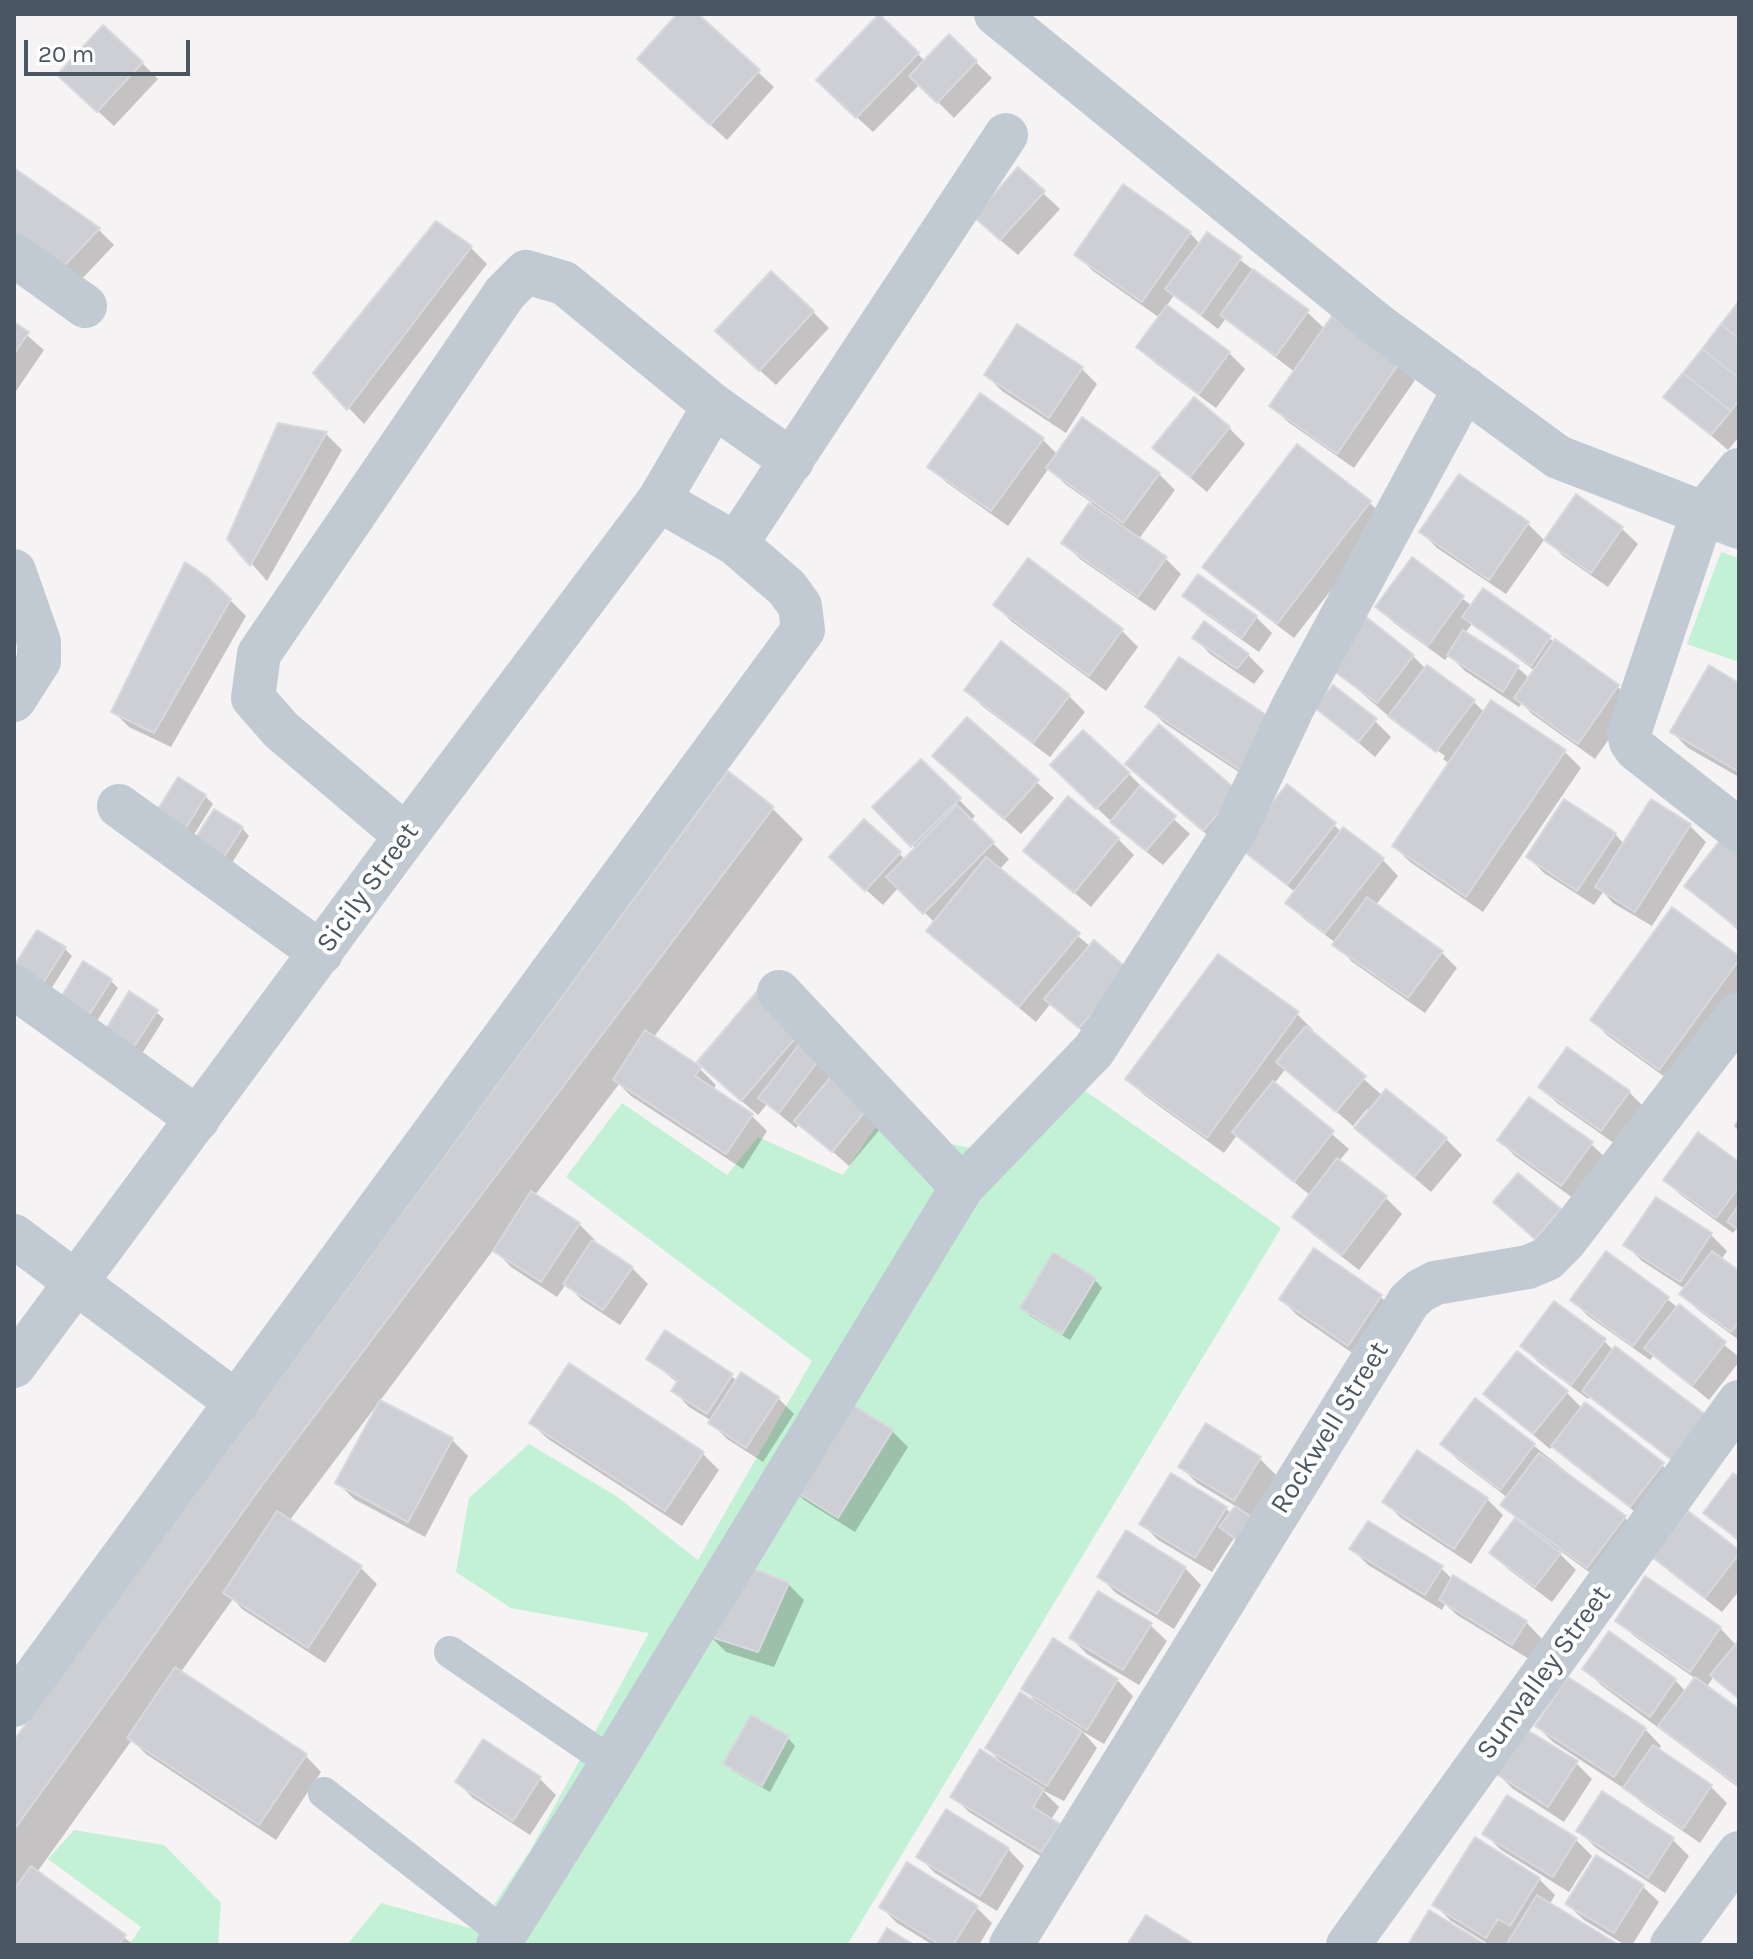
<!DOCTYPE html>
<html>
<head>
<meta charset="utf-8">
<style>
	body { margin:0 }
	#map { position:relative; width:1753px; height:1959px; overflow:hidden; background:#f5f3f3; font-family:Karla,sans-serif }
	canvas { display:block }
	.frame { position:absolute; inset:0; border:16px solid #4a5661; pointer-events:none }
	.scale { position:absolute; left:24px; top:40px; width:166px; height:36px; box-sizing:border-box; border:4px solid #4a5661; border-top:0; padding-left:10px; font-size:24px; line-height:28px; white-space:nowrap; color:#4a5661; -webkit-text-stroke:6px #fff; paint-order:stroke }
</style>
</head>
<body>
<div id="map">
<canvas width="1753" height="1959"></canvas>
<div class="frame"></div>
<div class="scale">20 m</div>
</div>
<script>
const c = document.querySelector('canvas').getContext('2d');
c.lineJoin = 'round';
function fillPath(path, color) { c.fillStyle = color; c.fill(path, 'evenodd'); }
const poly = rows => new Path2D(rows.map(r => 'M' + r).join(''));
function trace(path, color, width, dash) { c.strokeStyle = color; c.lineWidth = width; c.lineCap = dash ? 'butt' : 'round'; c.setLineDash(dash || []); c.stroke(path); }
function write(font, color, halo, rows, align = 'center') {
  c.font = font + ' Karla,sans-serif'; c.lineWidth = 8; c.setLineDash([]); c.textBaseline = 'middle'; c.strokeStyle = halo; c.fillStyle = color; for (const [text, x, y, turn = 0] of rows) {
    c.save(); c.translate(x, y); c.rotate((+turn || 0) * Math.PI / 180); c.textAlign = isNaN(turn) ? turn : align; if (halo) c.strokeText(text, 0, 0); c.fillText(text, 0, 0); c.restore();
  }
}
fillPath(poly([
	[1721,552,1739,558,1739,662,1687,644],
	[1077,1085,1281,1228,847,1945,347,1945,381,1903,477,1930,531,1849,649,1633,511,1608,456,1572,469,1498,529,1444,616,1496,698,1560,812,1361,566,1177,622,1103,727,1175,758,1137,843,1175,875,1128,990,1152],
	[74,1830,164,1845,221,1903,218,1945,129,1945,141,1927,48,1859]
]), '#c3f1d5');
fillPath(poly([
	[680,14,695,14,774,87,727,140,656,75],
	[879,17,926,62,950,37,992,78,954,118,920,84,873,132,834,96],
	[142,63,158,79,114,126,76,91],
	[1018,170,1060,209,1018,255,992,233],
	[14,171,98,229,114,245,77,284,14,237],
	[436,224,471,248,487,264,364,424,316,373],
	[1190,233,1200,244,1207,234,1307,312,1325,329,1399,364,1415,380,1354,468,1288,422,1271,406,1295,372,1239,330,1226,318,1218,329,1174,295,1166,307,1229,353,1245,369,1216,408,1155,363,1139,347,1160,318,1093,271,1077,255],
	[1739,305,1739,437,1728,450,1666,397],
	[813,312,829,328,776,385,734,347],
	[14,324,44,350,16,391,14,389],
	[1081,368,1097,384,1066,433,1002,391,986,375],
	[280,425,326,434,342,450,267,581,230,539],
	[1229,428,1245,444,1207,492,1155,448],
	[1042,439,1058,455,1159,474,1175,490,1138,540,1165,558,1181,574,1155,611,1080,559,1064,543,1092,503,1065,484,1049,468,1008,526,946,482,930,466],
	[1297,447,1370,503,1386,519,1294,638,1220,582,1204,566],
	[1459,477,1528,524,1544,540,1506,594,1437,548,1421,532],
	[1621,528,1638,544,1608,587,1563,556,1547,540],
	[1412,560,1472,606,1483,591,1618,687,1634,703,1595,759,1532,714,1522,703,1519,707,1465,671,1449,655,1445,660,1394,623,1377,607],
	[1472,624,1535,671,1530,679,1518,668,1465,633],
	[1029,561,1122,631,1138,647,1106,691,1011,621,995,605],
	[1185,595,1256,617,1272,633,1259,652,1201,611],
	[230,600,246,616,171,747,129,727,113,711],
	[1194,637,1248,655,1264,671,1254,684,1210,654],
	[1413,656,1426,669,1474,702,1485,713,1565,752,1581,768,1483,912,1410,862,1394,846,1450,764,1443,759,1445,756,1406,727,1406,731,1329,665],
	[1179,660,1257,784,1164,723,1148,707],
	[1739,685,1739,777,1688,748,1672,732],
	[966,689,1069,696,1085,712,1050,757,982,706],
	[1317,707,1375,721,1391,737,1375,757],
	[967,720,1054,798,1021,834,951,772],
	[921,761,975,816,970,821,1009,859,999,870,1091,947,1096,1043,1051,1003,1036,1022,945,947,928,931,935,923,899,887,883,905,847,873,864,821,906,860,916,849,875,807],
	[1129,774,1145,790,1143,791,1190,834,1163,865,1129,838,1068,781],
	[1144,780,1236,792,1220,846],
	[1287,787,1342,832,1382,859,1398,876,1375,906,1441,952,1457,968,1425,1013,1351,961,1336,943,1304,919,1288,903,1296,893,1241,846],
	[205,796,213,804,185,849,158,832],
	[1651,802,1690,826,1706,842,1652,926,1613,903,1603,892,1594,905,1544,873,1528,857,1615,834,1624,844],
	[773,809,803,839,653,1038,700,1069,716,1085,713,1090,751,1115,767,1131,743,1169,631,1096,619,1084,535,1195,579,1224,595,1240,593,1243,632,1268,648,1284,620,1325,582,1300,566,1284,557,1297,511,1267,494,1249,379,1402,452,1440,468,1456,425,1537,354,1499,338,1483,381,1403,379,1402,289,1521,361,1568,377,1584,325,1663,242,1609,233,1599,180,1673,305,1755,321,1772,276,1840,146,1754,132,1740,37,1872,134,1945,14,1945,14,1744],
	[242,828,249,836,221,880,194,863],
	[1118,839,1134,855,1091,907,1025,851],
	[1739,847,1739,931,1686,886],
	[65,949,72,956,44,1000,17,984],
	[1739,959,1739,998,1676,1085,1608,1036,1592,1020],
	[110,980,118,988,90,1032,64,1016],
	[760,990,886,1122,849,1166,800,1123,796,1128,767,1104,758,1115,715,1078],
	[156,1012,164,1019,136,1063,110,1046],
	[1297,1014,1313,1030,1311,1033,1383,1096,1446,1139,1462,1155,1431,1192,1356,1128,1370,1111,1367,1109,1353,1126,1286,1068,1274,1084,1349,1149,1338,1162,1386,1198,1402,1214,1359,1270,1311,1233,1295,1217,1311,1196,1237,1135,1224,1153,1144,1095,1128,1079],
	[1567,1050,1629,1092,1645,1108,1618,1146,1557,1103,1540,1087],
	[1739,1118,1739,1131,1734,1126],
	[1499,1140,1591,1144,1608,1160,1577,1201,1515,1156],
	[1739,1165,1739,1231,1737,1228,1733,1233,1682,1196,1665,1180],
	[1559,1211,1575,1227,1552,1253,1512,1218],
	[1711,1235,1727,1251,1721,1260,1739,1273,1739,1340,1698,1310,1682,1294,1685,1289,1642,1261,1626,1245],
	[1314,1251,1381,1297,1397,1313,1364,1361,1297,1315,1281,1299],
	[1095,1280,1102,1288,1070,1340,1030,1316,1022,1308],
	[1667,1299,1739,1357,1739,1362,1709,1400,1654,1355,1650,1360,1588,1316,1572,1300],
	[666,1333,738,1381,778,1398,794,1414,763,1462,727,1439,711,1423,712,1421,689,1407,673,1390,678,1383,648,1359],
	[1604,1341,1614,1351,1689,1474,1590,1397,1588,1399,1538,1362,1522,1346],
	[1567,1393,1582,1408,1662,1465,1678,1481,1647,1521,1570,1462,1554,1445,1550,1449,1485,1394],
	[1476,1400,1625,1518,1641,1534,1604,1583,1559,1550,1558,1552,1576,1570,1552,1602,1508,1569,1492,1553,1517,1519,1503,1505,1508,1498,1458,1460,1442,1444],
	[531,1423,703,1454,719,1470,682,1526,548,1439],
	[892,1431,908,1447,855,1532,804,1500,788,1484],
	[1260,1459,1276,1475,1246,1546,1234,1538,1212,1572,1158,1540,1142,1524,1226,1508,1231,1514,1237,1507,1197,1483,1181,1467],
	[1739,1480,1739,1542,1705,1513],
	[1487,1499,1503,1515,1471,1564,1401,1518,1385,1502],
	[1352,1549,1441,1568,1453,1580,1526,1622,1542,1639,1529,1659,1457,1615,1445,1604,1442,1610,1368,1565],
	[1739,1552,1739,1591,1722,1612,1671,1573,1655,1557],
	[1185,1568,1201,1585,1174,1629,1116,1593,1100,1577],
	[788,1584,804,1600,774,1667,726,1652,710,1636],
	[1617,1620,1720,1628,1737,1646,1739,1643,1739,1700,1714,1676,1706,1688,1739,1712,1739,1788,1601,1685,1585,1669,1675,1680,1686,1692,1696,1679,1634,1636],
	[1150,1625,1167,1641,1139,1685,1087,1654,1071,1638],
	[1117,1680,1133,1696,1104,1744,1082,1731,1097,1748,1064,1801,1042,1790,1059,1807,1050,1821,1074,1842,1058,1867,969,1812,953,1796,1003,1764,987,1748,1039,1705,1024,1689],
	[1537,1726,1645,1729,1661,1746,1658,1751,1711,1787,1727,1803,1700,1843,1642,1803,1631,1793,1553,1742],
	[788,1738,795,1746,770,1792,733,1771,725,1764],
	[484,1742,540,1779,556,1795,530,1835,473,1798,457,1782],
	[1576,1763,1592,1779,1564,1822,1513,1789,1497,1773],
	[1603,1794,1673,1840,1689,1856,1665,1893,1595,1847,1579,1831],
	[1507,1797,1576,1840,1592,1856,1569,1892,1501,1850,1485,1834],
	[1008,1849,1024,1866,997,1911,935,1873,919,1857],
	[1539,1879,1555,1895,1549,1905,1615,1945,1490,1945,1451,1921,1435,1905],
	[1642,1886,1659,1902,1632,1945,1625,1945,1584,1920,1567,1904],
	[881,1907,976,1907,992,1923,979,1945,933,1945,897,1923]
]), '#0003');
const building = poly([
	[677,14,698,14,760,70,710,125,637,59,677,14],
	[879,14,919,53,856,118,816,80,879,14],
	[103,25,143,62,97,112,57,75,103,25],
	[949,34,977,61,937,103,909,76,949,34],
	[1018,167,1045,191,1000,240,974,217,1018,167],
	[14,168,100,228,60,270,14,235,14,168],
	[1123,184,1191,232,1142,302,1074,255,1123,184],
	[436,221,472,246,347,410,313,373,436,221],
	[1207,232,1242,257,1201,315,1165,289,1207,232],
	[1253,269,1309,310,1276,356,1220,315,1253,269],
	[771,271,814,311,759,371,715,331,771,271],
	[1739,301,1739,339,1721,324,1739,301],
	[1167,305,1230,352,1199,394,1136,347,1167,305],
	[1332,316,1400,362,1337,454,1269,406,1332,316],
	[14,322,29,332,14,354,14,322],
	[1017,324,1083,367,1049,418,984,375,1017,324],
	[1721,324,1739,339,1739,378,1702,349,1721,324],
	[1702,349,1739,378,1739,400,1731,411,1683,373,1702,349],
	[1683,373,1731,411,1711,435,1663,397,1683,373],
	[980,393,1044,438,991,511,927,467,980,393],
	[1194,397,1230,427,1190,477,1152,448,1194,397],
	[1082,417,1160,473,1123,523,1046,468,1082,417],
	[278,423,327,432,250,566,227,539,278,423],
	[1297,444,1371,501,1277,624,1202,567,1297,444],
	[1459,474,1529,522,1489,580,1419,532,1459,474],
	[1576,494,1623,527,1591,573,1544,540,1576,494],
	[1089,503,1167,557,1138,597,1061,543,1089,503],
	[1412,557,1464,596,1428,646,1375,607,1412,557],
	[1028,558,1123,629,1089,676,993,605,1028,558],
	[185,562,207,577,231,599,154,733,111,712,185,562],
	[1198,574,1257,616,1242,638,1182,596,1198,574],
	[1483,588,1551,636,1531,666,1462,617,1483,588],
	[1365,616,1414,655,1377,703,1327,666,1365,616],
	[1204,621,1249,654,1237,669,1192,638,1204,621],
	[1463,630,1519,666,1503,692,1447,655,1463,630],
	[1555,639,1619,685,1578,744,1514,698,1555,639],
	[1001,641,1070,695,1033,743,964,690,1001,641],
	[1179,657,1274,720,1240,770,1145,707,1179,657],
	[1427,665,1475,700,1436,752,1388,716,1427,665],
	[1709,665,1739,683,1739,772,1670,732,1709,665],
	[1333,685,1377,719,1358,742,1314,707,1333,685],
	[1491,700,1566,750,1466,897,1392,846,1491,700],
	[967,717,1039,780,1004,819,932,756,967,717],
	[1159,724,1238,791,1203,831,1125,764,1159,724],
	[1083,730,1130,773,1096,809,1050,765,1083,730],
	[921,759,961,798,911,847,872,807,921,759],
	[728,771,774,807,263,1484,14,1830,14,1740,728,771],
	[178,777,206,795,177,843,148,825,178,777],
	[1287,784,1336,823,1287,885,1238,847,1287,784],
	[1140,786,1176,816,1146,851,1110,822,1140,786],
	[1068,796,1119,838,1074,893,1023,851,1068,796],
	[1564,799,1616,833,1577,891,1526,857,1564,799],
	[1651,799,1691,824,1635,912,1595,887,1651,799],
	[957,805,994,842,923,914,886,877,957,805],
	[214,809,243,827,213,874,184,856,214,809],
	[864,819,901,852,865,891,829,857,864,819],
	[1343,827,1384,858,1325,933,1285,903,1343,827],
	[1725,834,1739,844,1739,929,1684,886,1725,834],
	[986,857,1080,933,1019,1007,926,931,986,857],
	[1367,897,1443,951,1408,998,1332,945,1367,897],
	[1672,907,1739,956,1739,960,1659,1070,1590,1020,1672,907],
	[37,930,66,947,36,994,14,966,37,930],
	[1094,940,1129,970,1079,1028,1044,999,1094,940],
	[1218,954,1299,1012,1207,1138,1125,1079,1218,954],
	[83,961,112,979,82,1026,54,1009,83,961],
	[760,988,805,1027,741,1101,697,1062,760,988],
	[129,991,158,1010,128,1056,100,1039,129,991],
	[1306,1026,1366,1076,1336,1112,1276,1062,1306,1026],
	[645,1030,701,1067,695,1076,753,1114,726,1154,613,1080,645,1030],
	[801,1042,821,1057,779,1113,758,1098,801,1042],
	[1567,1047,1630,1091,1601,1131,1538,1087,1567,1047],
	[834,1073,871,1104,832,1152,794,1121,834,1073],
	[1273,1081,1334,1131,1294,1182,1232,1132,1273,1081],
	[1386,1089,1447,1138,1414,1177,1354,1128,1386,1089],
	[1529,1097,1593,1142,1561,1186,1497,1140,1529,1097],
	[1698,1132,1739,1162,1739,1187,1716,1218,1663,1180,1698,1132],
	[1337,1158,1387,1196,1342,1255,1292,1217,1337,1158],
	[1518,1173,1561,1209,1535,1239,1493,1202,1518,1173],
	[531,1191,580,1223,541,1282,493,1251,531,1191],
	[1656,1197,1712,1233,1680,1282,1623,1245,1656,1197],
	[1739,1205,1739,1230,1727,1222,1739,1205],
	[592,1240,633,1267,603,1310,563,1284,592,1240],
	[1314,1248,1382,1295,1348,1346,1279,1299,1314,1248],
	[1606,1251,1669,1297,1633,1346,1570,1300,1606,1251],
	[1712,1251,1739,1271,1739,1322,1731,1332,1679,1294,1712,1251],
	[1053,1252,1096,1278,1062,1334,1020,1308,1053,1252],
	[1554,1301,1606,1339,1571,1385,1520,1346,1554,1301],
	[1679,1304,1726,1342,1692,1386,1644,1348,1679,1304],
	[665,1330,733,1374,707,1414,671,1391,678,1380,646,1359,665,1330],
	[1615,1346,1706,1415,1672,1460,1582,1391,1615,1346],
	[1517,1351,1568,1391,1533,1434,1483,1394,1517,1351],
	[569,1363,704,1452,665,1511,529,1423,569,1363],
	[741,1372,779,1397,746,1448,708,1423,741,1372],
	[840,1397,893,1430,838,1518,785,1485,840,1397],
	[1475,1398,1535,1444,1500,1490,1440,1444,1475,1398],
	[380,1400,453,1438,408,1522,335,1483,380,1400],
	[1585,1402,1664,1463,1630,1507,1551,1446,1585,1402],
	[1206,1423,1261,1457,1234,1501,1178,1467,1206,1423],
	[1417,1450,1488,1498,1454,1549,1382,1502,1417,1450],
	[1539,1453,1626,1516,1587,1568,1500,1505,1539,1453],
	[1171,1473,1227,1507,1195,1558,1139,1524,1171,1473],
	[1733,1473,1739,1477,1739,1540,1703,1513,1733,1473],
	[1235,1506,1253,1518,1237,1540,1219,1527,1235,1506],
	[277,1511,362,1566,308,1648,223,1593,277,1511],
	[1688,1511,1739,1550,1739,1554,1705,1598,1652,1557,1688,1511],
	[1515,1518,1561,1553,1535,1587,1489,1553,1515,1518],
	[1368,1521,1443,1566,1425,1595,1349,1549,1368,1521],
	[1126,1530,1186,1567,1157,1614,1097,1577,1126,1530],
	[739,1563,789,1583,758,1652,708,1636,739,1563],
	[1453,1575,1527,1621,1512,1645,1439,1600,1453,1575],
	[1645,1576,1721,1627,1690,1672,1615,1621,1645,1576],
	[1098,1591,1152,1623,1123,1670,1069,1638,1098,1591],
	[1609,1631,1676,1679,1650,1717,1582,1669,1609,1631],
	[1053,1638,1118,1679,1087,1730,1021,1689,1053,1638],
	[1739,1640,1739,1699,1710,1675,1739,1640],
	[175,1667,307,1754,259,1825,127,1738,175,1667],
	[1568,1677,1646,1728,1614,1777,1535,1726,1568,1677],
	[1695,1677,1739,1709,1739,1786,1658,1726,1695,1677],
	[1020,1692,1082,1731,1047,1786,985,1748,1020,1692],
	[751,1715,789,1736,762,1786,723,1764,751,1715],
	[1524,1728,1578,1761,1548,1807,1495,1773,1524,1728],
	[483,1739,541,1777,513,1821,455,1782,483,1739],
	[1653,1745,1712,1785,1683,1829,1623,1788,1653,1745],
	[980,1749,1044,1789,1033,1807,1060,1824,1041,1852,950,1797,980,1749],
	[1602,1791,1674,1838,1648,1878,1576,1831,1602,1791],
	[1507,1795,1577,1838,1553,1877,1482,1834,1507,1795],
	[946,1809,1009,1848,980,1896,916,1857,946,1809],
	[1475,1837,1540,1878,1510,1926,1498,1919,1486,1938,1432,1905,1475,1837],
	[1596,1855,1644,1885,1614,1933,1565,1904,1596,1855],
	[907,1862,978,1906,953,1945,940,1945,879,1907,907,1862],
	[31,1866,126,1935,118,1945,14,1945,14,1890,31,1866],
	[1537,1895,1619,1945,1506,1945,1537,1895],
	[1429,1910,1475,1938,1486,1945,1408,1945,1429,1910],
	[1146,1915,1195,1945,1127,1945,1146,1915],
	[887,1928,914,1945,877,1945,887,1928]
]);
fillPath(building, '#cdcfd5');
trace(building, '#d7d9de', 2);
trace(poly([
	[450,1652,612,1763],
	[324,1793,506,1935]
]), '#c1cad2', 32);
trace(poly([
	[996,14,1379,326,1558,457,1739,527],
	[14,255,85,306],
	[1739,470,1702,515,1629,733,1631,742,1636,749,1739,830],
	[736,544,1006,135],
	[14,571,39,642,39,661,14,700],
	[119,806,321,953],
	[406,836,281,730,253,698,259,654,505,293,526,272,564,283,714,406,792,461],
	[14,987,198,1119],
	[779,992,962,1187],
	[14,1236,237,1403],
	[14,1705,803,630,800,606,787,588,736,544,659,500],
	[498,1945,612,1763,962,1187,1094,1050,1235,830,1293,707,1465,388],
	[1011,1945,1409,1301,1420,1291,1435,1283,1528,1267,1547,1259,1564,1242,1739,1014],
	[1348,1945,1739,1402],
	[1672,1945,1739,1853]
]), '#c1cad2', 44);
trace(poly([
	[14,1366,406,836,659,500,714,406]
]), '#c1cad2', 44);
write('28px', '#4a5661', '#fff', [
	["Sicily Street",368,888,-54],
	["Rockwell Street",1330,1428,-58],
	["Sunvalley Street",1544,1673,-54]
]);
</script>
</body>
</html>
